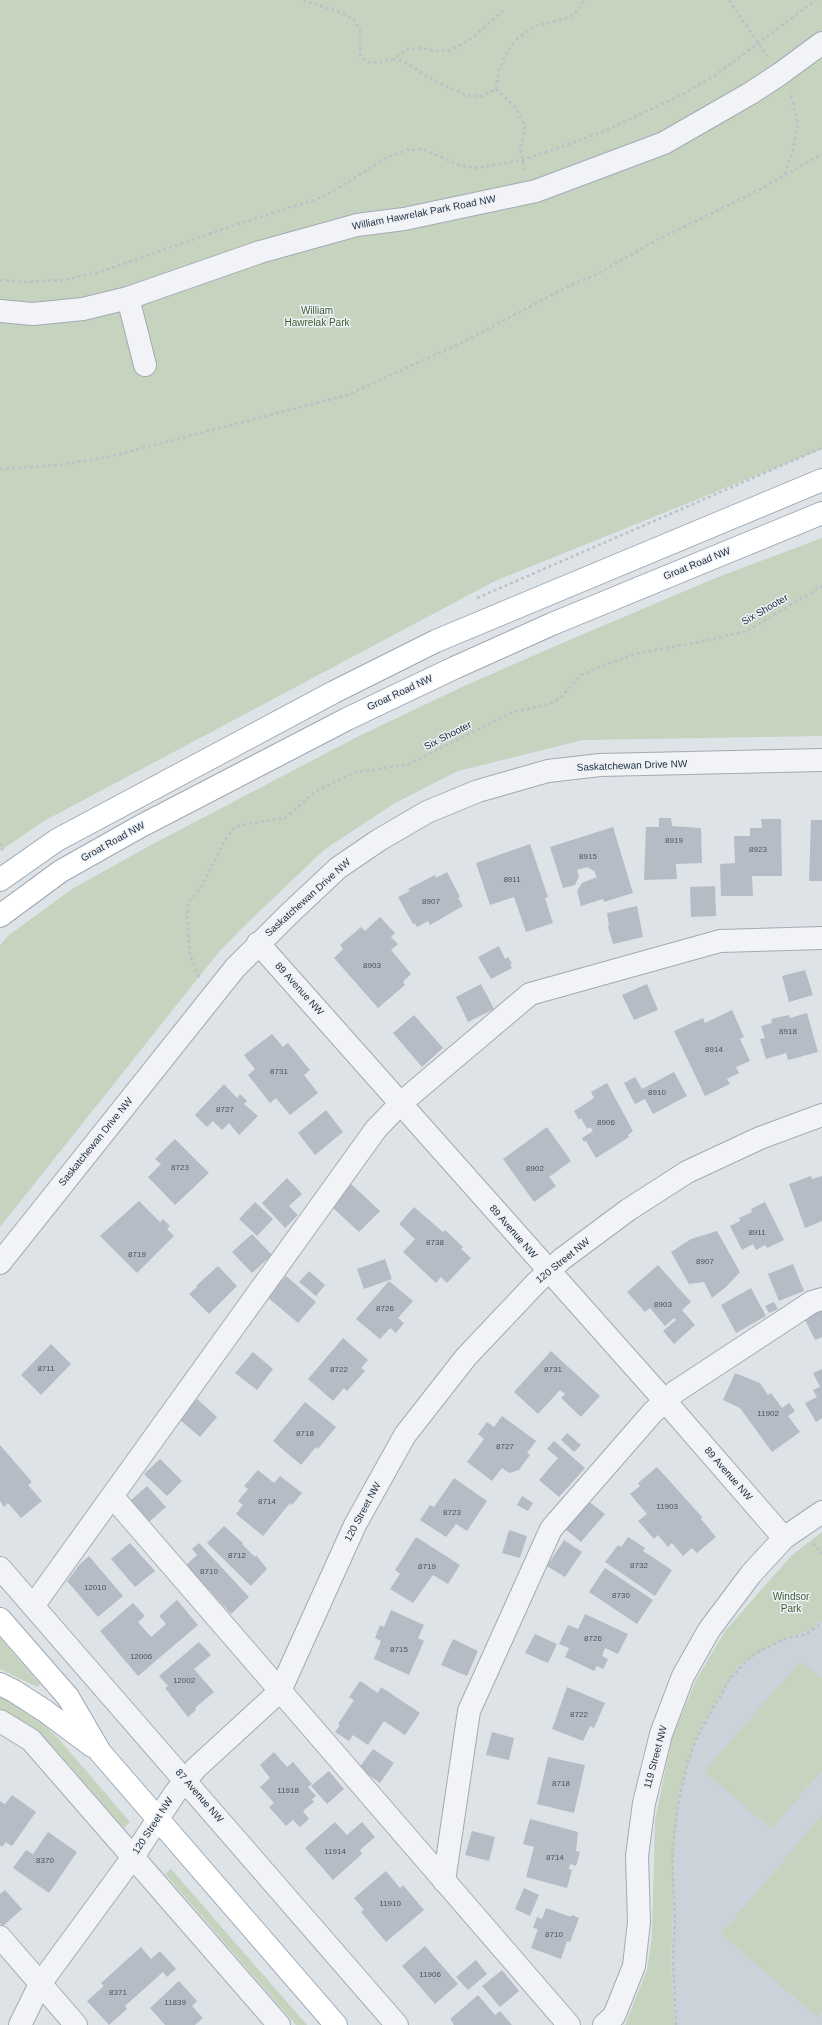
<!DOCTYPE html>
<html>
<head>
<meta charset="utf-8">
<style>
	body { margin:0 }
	canvas { display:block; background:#dee3e8 }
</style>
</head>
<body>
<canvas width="822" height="2025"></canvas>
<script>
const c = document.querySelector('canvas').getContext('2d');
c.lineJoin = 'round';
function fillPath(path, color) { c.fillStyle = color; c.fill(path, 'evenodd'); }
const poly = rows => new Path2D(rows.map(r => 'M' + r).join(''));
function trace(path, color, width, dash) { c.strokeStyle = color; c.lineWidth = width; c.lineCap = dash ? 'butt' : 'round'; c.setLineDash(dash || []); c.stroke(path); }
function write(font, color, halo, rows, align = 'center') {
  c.font = font + ' Helvetica,sans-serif'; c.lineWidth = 3; c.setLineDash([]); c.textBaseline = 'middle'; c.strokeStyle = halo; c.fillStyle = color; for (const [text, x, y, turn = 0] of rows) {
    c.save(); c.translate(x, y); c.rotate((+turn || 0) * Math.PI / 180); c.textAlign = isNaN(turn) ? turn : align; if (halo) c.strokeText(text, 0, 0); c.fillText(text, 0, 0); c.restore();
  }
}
fillPath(poly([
	[822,1621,822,2025,675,2025,671,1964,677,1801,699,1731,738,1666,779,1641,808,1631]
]), '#ccd2da');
fillPath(poly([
	[0,0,822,0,822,449,495,581,44,821,0,851],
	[822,538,822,736,583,740,458,771,395,803,325,849,242,928,218,953,0,1227,0,945,9,935,72,889,151,845,357,737,462,687,560,644,718,577],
	[822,1532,822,1621,808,1631,779,1641,738,1666,699,1731,677,1801,671,1964,675,2025,625,2025,647,1970,652,1936,655,1820,672,1737,696,1680,725,1631,792,1555],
	[0,1638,40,1684,37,1687,0,1669],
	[801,1661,822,1679,822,1771,771,1829,704,1771],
	[0,1696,42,1723,58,1738,130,1822,124,1828,56,1750,15,1716,0,1708],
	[822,1815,822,2011,817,2017,721,1934],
	[171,1869,307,2025,296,2025,165,1874]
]), '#c5d3bf');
fillPath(poly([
	[659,818,671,818,672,826,701,828,702,863,676,864,677,879,644,880,646,827,659,827],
	[761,819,781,819,782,876,752,876,753,896,721,896,720,864,735,863,734,836,750,836,750,828,762,828],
	[811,820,822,820,822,881,809,881],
	[613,827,633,893,604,902,603,899,581,906,577,891,582,883,597,877,594,871,587,867,577,870,579,876,575,885,563,888,550,847],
	[530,844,548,897,545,898,553,923,526,932,514,897,490,905,476,863],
	[447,872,460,897,458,898,463,906,430,925,428,921,417,927,415,923,413,924,398,897,410,891,408,889,435,875,436,878],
	[715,886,716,916,691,917,690,887],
	[637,906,643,937,613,944,608,927,609,926,607,913],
	[380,917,395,933,391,937,398,944,391,950,411,974,403,982,405,985,378,1008,334,958,343,949,340,945,361,927,365,931],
	[499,946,505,959,508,957,512,963,510,964,512,968,491,979,478,957],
	[805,970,813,995,789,1002,782,976],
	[481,984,494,1009,468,1022,456,997],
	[647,984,658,1010,634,1020,622,995],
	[732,1010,744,1037,740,1039,750,1061,736,1067,739,1073,727,1079,730,1084,705,1096,674,1031,703,1018,705,1023],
	[807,1013,818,1052,788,1060,786,1053,766,1059,760,1039,765,1038,761,1026,772,1023,771,1019,789,1015,790,1018],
	[414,1015,443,1048,422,1067,393,1033],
	[272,1034,283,1047,288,1043,310,1070,304,1075,318,1093,290,1115,276,1098,270,1103,248,1075,255,1069,244,1055],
	[674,1072,687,1096,653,1114,645,1099,635,1104,624,1083,635,1077,642,1089],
	[607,1083,633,1131,628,1135,629,1137,596,1158,586,1141,584,1142,582,1138,593,1131,590,1127,587,1129,581,1118,579,1120,574,1111,594,1098,591,1092],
	[224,1084,237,1098,240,1094,247,1101,244,1104,258,1116,239,1135,229,1123,222,1130,213,1121,207,1127,195,1115],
	[326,1110,343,1132,315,1155,298,1133],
	[547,1127,571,1161,549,1177,556,1186,534,1202,503,1159],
	[175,1139,209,1173,175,1205,148,1177,161,1164,155,1159],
	[811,1176,812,1179,822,1176,822,1221,805,1228,789,1184],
	[287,1178,302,1194,289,1206,298,1215,285,1228,262,1203],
	[351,1184,380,1211,359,1232,331,1206],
	[139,1201,160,1222,163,1219,170,1226,167,1229,174,1236,137,1273,100,1236],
	[255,1202,273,1219,257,1236,239,1219],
	[765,1202,784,1240,767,1248,765,1245,756,1250,753,1244,742,1250,730,1226,740,1221,739,1218,752,1212,751,1209],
	[414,1207,443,1232,445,1230,463,1247,461,1249,471,1258,447,1283,441,1277,436,1283,403,1252,415,1239,399,1224],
	[717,1231,740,1272,726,1287,712,1298,704,1282,689,1284,671,1252,691,1239],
	[252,1234,272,1255,252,1273,232,1252],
	[385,1259,392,1279,364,1289,357,1269],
	[793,1264,804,1291,779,1301,768,1274],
	[658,1265,691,1302,682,1310,695,1325,674,1344,663,1331,676,1320,674,1318,665,1326,650,1308,645,1312,627,1292],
	[218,1266,237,1286,209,1314,189,1294,197,1287,196,1286],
	[309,1271,325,1285,316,1296,299,1282],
	[286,1276,316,1302,298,1323,267,1297],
	[389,1281,413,1301,398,1318,404,1323,396,1333,390,1328,380,1339,356,1319],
	[751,1288,766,1316,736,1333,721,1305],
	[774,1302,778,1309,769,1313,765,1306],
	[822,1307,822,1337,815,1340,803,1316],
	[343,1338,368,1360,361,1368,365,1371,347,1391,344,1388,333,1401,308,1379],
	[51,1344,71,1364,41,1395,21,1375],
	[551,1351,600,1396,581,1417,561,1398,565,1394,560,1390,538,1414,514,1392],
	[253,1352,273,1369,257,1390,235,1373],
	[822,1369,822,1418,816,1422,805,1403,817,1397,813,1390,820,1387,813,1373],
	[735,1373,760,1383,768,1395,771,1393,782,1408,789,1403,795,1411,788,1416,800,1432,772,1452,740,1408,723,1400],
	[197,1399,217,1417,200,1437,179,1419],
	[305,1402,336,1427,318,1449,316,1447,301,1465,273,1441],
	[502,1416,536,1441,527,1453,530,1455,519,1470,509,1473,502,1468,492,1481,467,1462,484,1439,478,1434,487,1422,494,1427],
	[567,1433,581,1445,574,1452,561,1440],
	[554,1441,585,1468,559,1497,539,1480,558,1458,547,1449],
	[0,1445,32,1482,28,1485,42,1501,21,1518,8,1503,4,1507,0,1501],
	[160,1459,182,1481,167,1496,144,1474],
	[657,1467,702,1517,701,1519,716,1537,697,1553,692,1548,683,1556,672,1543,668,1547,658,1535,654,1539,638,1521,647,1514,630,1494,640,1486,638,1483],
	[258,1470,274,1483,280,1476,302,1493,292,1505,290,1503,263,1536,236,1514,243,1505,238,1501,248,1489,244,1486],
	[454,1478,487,1501,467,1531,456,1524,446,1537,420,1520,430,1505,434,1507],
	[147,1486,166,1507,149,1522,130,1501],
	[522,1496,533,1503,528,1511,517,1505],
	[587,1500,605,1514,581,1542,564,1528],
	[224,1526,243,1543,242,1544,255,1557,256,1555,267,1569,251,1586,207,1543],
	[509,1530,527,1536,520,1558,502,1553],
	[416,1537,460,1565,448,1584,433,1575,413,1603,390,1589,400,1574,395,1570],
	[628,1537,645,1548,643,1551,672,1570,655,1596,605,1562,618,1545,621,1547],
	[564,1540,582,1552,565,1577,547,1566],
	[130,1543,155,1571,135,1587,111,1559],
	[199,1543,249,1597,231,1614,186,1565,197,1555,192,1549],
	[89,1556,123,1596,98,1617,67,1581,80,1564],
	[605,1568,653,1600,637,1624,589,1592],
	[177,1600,198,1625,138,1676,100,1631,133,1603,145,1616,138,1622,151,1637,166,1624,159,1616],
	[391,1610,424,1625,418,1638,424,1641,409,1675,374,1659,381,1641,375,1638,380,1625,384,1627],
	[585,1614,628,1634,618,1654,605,1648,602,1656,608,1659,603,1669,597,1666,594,1671,565,1657,569,1648,559,1644,568,1625,578,1629],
	[535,1634,557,1644,548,1663,525,1653],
	[453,1639,478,1651,467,1676,441,1665],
	[199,1642,211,1655,194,1669,214,1692,195,1708,196,1710,188,1717,165,1688,168,1686,159,1676],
	[360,1681,378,1693,381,1687,420,1713,405,1735,384,1721,368,1745,353,1735,349,1741,335,1732,340,1725,338,1724,354,1700,349,1697],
	[567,1687,605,1703,594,1728,590,1726,583,1741,552,1729],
	[492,1732,514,1738,509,1760,486,1755],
	[373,1749,394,1763,380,1783,359,1768],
	[274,1752,287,1767,293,1762,312,1784,308,1787,316,1796,312,1799,314,1802,303,1811,309,1819,300,1827,293,1820,286,1826,269,1807,274,1803,260,1787,270,1778,260,1765],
	[548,1757,585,1765,574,1813,537,1804],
	[329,1771,344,1789,327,1804,311,1786],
	[12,1795,36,1812,12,1846,6,1842,2,1847,0,1845,0,1801,5,1804],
	[530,1819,578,1832,576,1851,580,1852,576,1866,570,1864,569,1869,572,1870,567,1888,526,1877,534,1847,523,1844],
	[335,1822,347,1835,362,1822,375,1837,360,1850,362,1854,333,1880,305,1848],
	[472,1831,495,1837,489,1861,465,1855],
	[48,1832,77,1852,49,1893,13,1868,26,1850,33,1854],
	[386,1871,400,1888,403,1885,424,1910,386,1942,361,1912,364,1910,354,1898],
	[524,1888,539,1895,530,1916,515,1909],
	[5,1890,22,1909,3,1926,0,1923,0,1894],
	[546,1908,571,1917,572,1915,579,1918,570,1942,567,1941,561,1959,531,1948,538,1929,533,1928,537,1917,542,1919],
	[425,1946,458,1984,435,2004,402,1966],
	[141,1947,151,1959,160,1951,176,1969,167,1977,163,1972,125,2006,127,2009,109,2025,87,2001,104,1986,101,1983],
	[476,1960,487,1974,468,1990,456,1977],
	[502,1970,519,1991,500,2007,482,1986],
	[179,1981,197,2001,192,2006,203,2018,195,2025,165,2025,150,2008],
	[478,1995,495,2015,500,2011,512,2025,454,2025,450,2019]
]), '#b5bcc5');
const minor = poly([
	[128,298,145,365],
	[0,311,33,314,83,309,128,298,260,252,357,225,404,219,536,191,664,143,751,93,780,74,822,43],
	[258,943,665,1401,784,1538],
	[0,1263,235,968,289,914,338,868,379,840,427,812,478,791,548,771,600,765,822,760],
	[112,1496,569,2025],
	[0,1568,397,2025],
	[33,1606,376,1129,401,1103,530,994,720,941,822,938],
	[0,1721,31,1740,279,2025],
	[444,1881,469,1711,551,1529,653,1412,675,1392,812,1302,822,1299],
	[0,1937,76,2025],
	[20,2025,40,1984,133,1857,175,1793,196,1768,280,1691,355,1525,405,1435,466,1357,536,1283,562,1259,628,1210,687,1172,760,1138,822,1115],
	[604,2025,614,2016,634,1966,639,1922,637,1856,644,1803,661,1734,683,1676,709,1630,751,1574,784,1538,822,1512]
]);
const major = poly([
	[0,880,57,840,334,692,436,641,822,480],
	[0,916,61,871,141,826,347,719,454,668,552,624,822,513],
	[0,1619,68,1697,100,1752,336,2025],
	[0,1684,14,1691,45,1711,92,1746]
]);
trace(minor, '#a3aab2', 24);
trace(major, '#9da8b5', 24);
trace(poly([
	[303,0,345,14,354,20,360,31,360,53,361,57,368,62,378,63,393,59,408,49,419,48,437,51,451,50,471,39,504,10],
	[729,0,767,56],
	[393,59,403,61,435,81,468,96,482,96,496,89],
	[496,89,499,70,507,52,516,40,535,26,567,18,575,14,584,0],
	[496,89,515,107,524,124,525,131,520,149,525,172],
	[784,174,793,150,798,123,790,92],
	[0,280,24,282,63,280,100,272,238,224,317,199,335,190,386,158,407,150,423,149,459,165,477,168,522,160,558,148,607,130,683,94,714,76,816,0],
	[0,469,60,465,108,457,347,395,459,344,571,285,595,275,657,240,757,191,822,154],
	[477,598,822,448],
	[0,843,3,850],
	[199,977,190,955,187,918,188,903,200,889,226,838,233,829,241,825,285,818,316,791,353,773,409,764,513,712,550,704,561,697,581,675,594,669,638,653,705,641,747,631,822,586],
	[813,1543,822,1554],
	[676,2025,673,1960,675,1916,672,1855,678,1804,688,1761,698,1735,730,1679,746,1661,758,1652,784,1639,804,1635,822,1623]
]), '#bcc1c7', 2.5, [3, 3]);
trace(minor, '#f1f3f6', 22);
trace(major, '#fff', 22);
write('8px', '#4a5461', null, [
	["8919",674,841],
	["8923",758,850],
	["8915",588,857],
	["8911",512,880],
	["8907",431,902],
	["8903",372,966],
	["8918",788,1032],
	["8914",714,1050],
	["8731",279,1072],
	["8910",657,1093],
	["8727",225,1110],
	["8906",606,1123],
	["8723",180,1168],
	["8902",535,1169],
	["8911",757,1233],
	["8738",435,1243],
	["8719",137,1255],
	["8907",705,1262],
	["8903",663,1305],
	["8726",385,1309],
	["8711",46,1369],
	["8722",339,1370],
	["8731",553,1370],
	["11902",768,1414],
	["8718",305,1434],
	["8727",505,1447],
	["8714",267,1502],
	["11903",667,1507],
	["8723",452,1513],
	["8712",237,1556],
	["8732",639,1566],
	["8719",427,1567],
	["8710",209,1572],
	["12010",95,1588],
	["8730",621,1596],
	["8726",593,1639],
	["8715",399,1650],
	["12006",141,1657],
	["12002",184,1681],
	["8722",579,1715],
	["8718",561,1784],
	["11918",288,1791],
	["11914",335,1852],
	["8714",555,1858],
	["8370",45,1861],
	["11910",390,1904],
	["8710",554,1935],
	["11906",430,1975],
	["8371",118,1993],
	["11839",175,2003]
]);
write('10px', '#263140', '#edf2f6', [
	["William Hawrelak Park Road NW",424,213,-11],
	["Groat Road NW",697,564,-22],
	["Six Shooter",765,610,-30],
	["Groat Road NW",400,693,-25],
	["Six Shooter",448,736,-27],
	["Saskatchewan Drive NW",632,766,-2],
	["Groat Road NW",113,842,-29],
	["Saskatchewan Drive NW",308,898,-42],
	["89 Avenue NW",299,989,48],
	["Saskatchewan Drive NW",96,1142,-51],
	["89 Avenue NW",513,1232,49],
	["120 Street NW",563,1261,-39],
	["89 Avenue NW",728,1474,49],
	["120 Street NW",363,1512,-62],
	["119 Street NW",656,1757,-75],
	["87 Avenue NW",199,1796,49],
	["120 Street NW",153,1826,-57]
]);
write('10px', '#3e5c33', '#edf2f6', [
	["William",317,311],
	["Hawrelak Park",317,323],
	["Windsor",791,1597],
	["Park",791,1609]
]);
</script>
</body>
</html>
